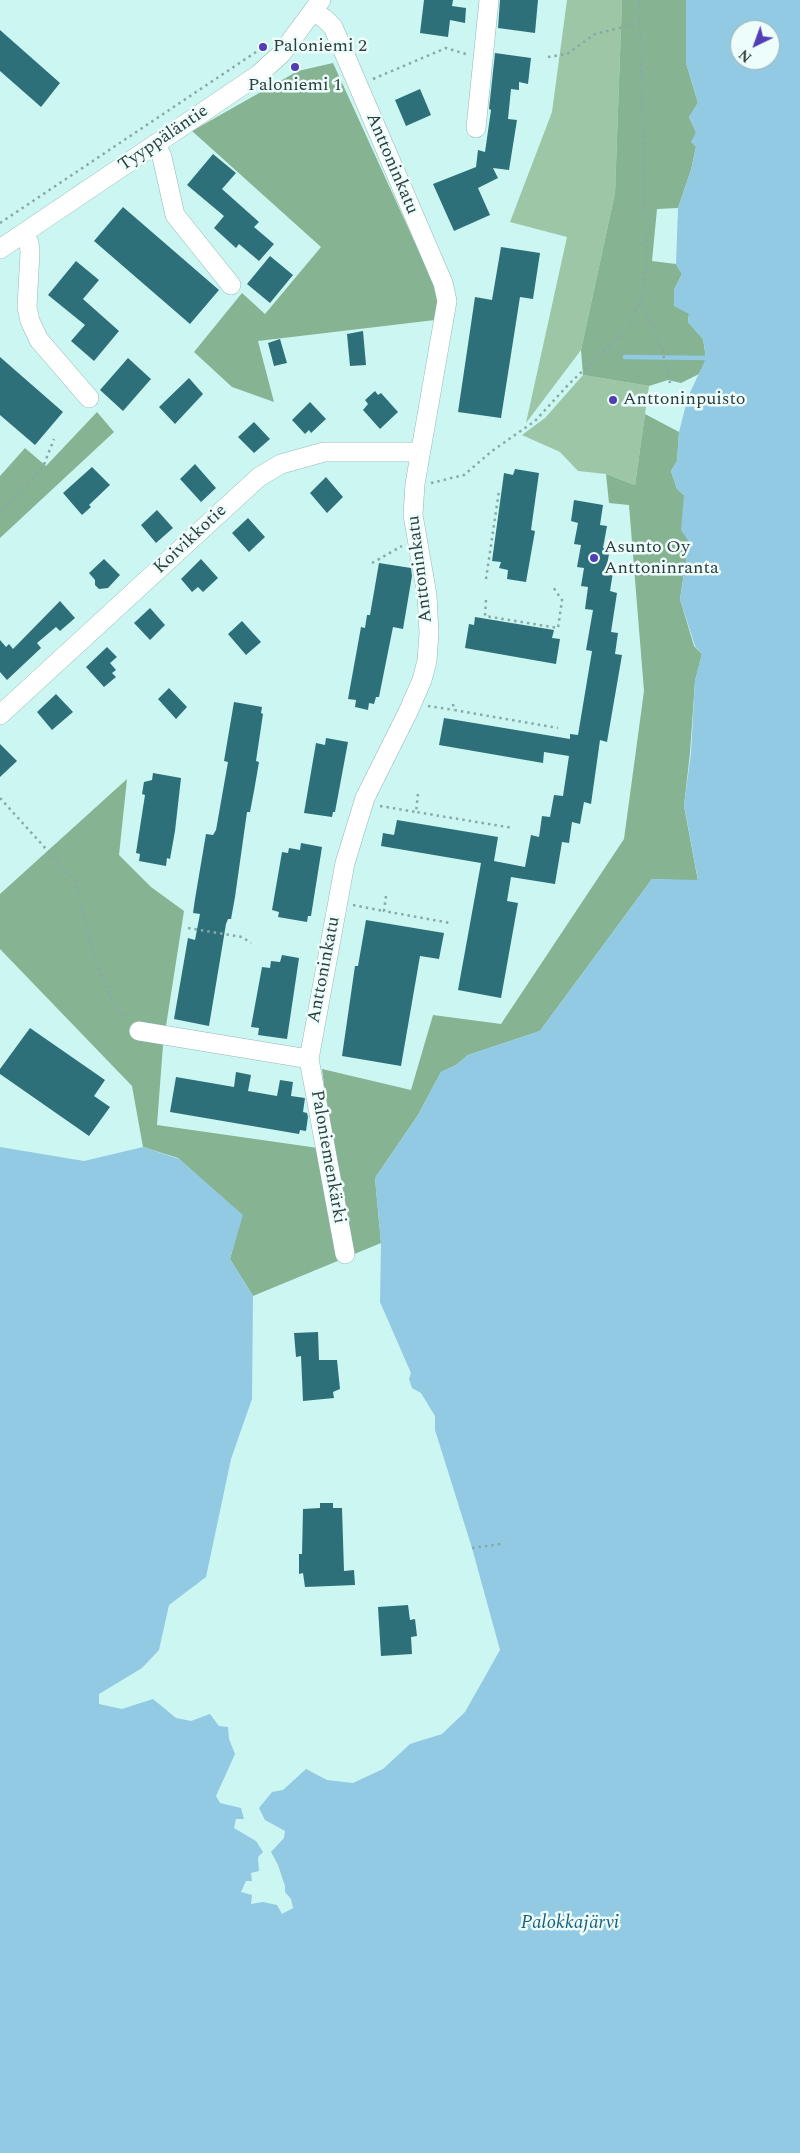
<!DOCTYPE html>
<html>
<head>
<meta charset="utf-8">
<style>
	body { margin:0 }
	#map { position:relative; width:800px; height:2153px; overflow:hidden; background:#ccf6f2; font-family:Spectral,serif }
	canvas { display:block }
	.north { position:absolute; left:730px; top:20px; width:50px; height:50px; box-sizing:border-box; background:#edfdfc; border:1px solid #a0b1b0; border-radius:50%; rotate:222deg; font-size:14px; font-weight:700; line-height:20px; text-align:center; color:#2d3e3d }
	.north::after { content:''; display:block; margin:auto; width:18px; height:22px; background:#523db5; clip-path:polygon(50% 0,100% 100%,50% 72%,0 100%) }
</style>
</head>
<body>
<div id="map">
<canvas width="800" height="2153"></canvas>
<div class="north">N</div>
</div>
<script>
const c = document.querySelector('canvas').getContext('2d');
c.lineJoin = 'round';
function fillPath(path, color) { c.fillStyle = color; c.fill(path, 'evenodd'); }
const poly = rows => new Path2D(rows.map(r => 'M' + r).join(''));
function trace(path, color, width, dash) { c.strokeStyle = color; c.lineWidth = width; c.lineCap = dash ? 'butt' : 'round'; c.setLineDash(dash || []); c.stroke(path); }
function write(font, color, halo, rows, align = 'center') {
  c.font = font + ' Spectral,serif'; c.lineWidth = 5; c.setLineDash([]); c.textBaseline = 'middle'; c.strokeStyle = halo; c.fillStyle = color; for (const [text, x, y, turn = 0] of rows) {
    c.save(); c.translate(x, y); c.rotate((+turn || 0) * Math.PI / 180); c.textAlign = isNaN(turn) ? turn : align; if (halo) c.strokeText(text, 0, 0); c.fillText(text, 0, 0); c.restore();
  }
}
fillPath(poly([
	[567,0,622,0,615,193,581,350,526,423,567,237,510,222,552,112],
	[583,375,649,386,635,485,606,474,578,471,560,452,522,435,545,418]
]), '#9cc6a6');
fillPath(poly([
	[622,0,686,0,686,63,698,103,689,117,696,132,696,147,691,170,678,208,657,209,652,261,676,264,682,274,674,290,689,314,688,322,703,339,706,358,701,373,681,383,668,380,649,386,583,375,581,350,615,193],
	[333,63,437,291,439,305,435,320,258,341,274,402,232,387,194,352,242,293,265,314,321,247,192,131,298,71],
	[97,412,114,432,0,538,0,476,25,448,46,466],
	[645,414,679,432,677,461,671,471,677,489,684,495,689,541,680,599,694,646,702,654,695,681,690,753,684,806,698,881,652,879,540,1031,468,1055,456,1065,441,1072,418,1115,375,1178,381,1243,253,1296,230,1259,242,1215,178,1158,143,1147,132,1086,0,949,0,894,127,779,119,855,151,887,184,911,163,1045,157,1125,332,1150,322,1069,411,1090,433,1015,501,1024,624,839,644,691,629,505,609,503,606,474,635,485]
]), '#86b392');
fillPath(poly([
	[686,0,800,0,800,2153,0,2153,0,1147,84,1161,143,1147,179,1159,243,1215,230,1259,253,1296,252,1399,231,1459,206,1577,169,1605,159,1650,142,1668,99,1694,99,1704,122,1709,153,1699,176,1718,191,1721,210,1714,219,1726,228,1727,229,1739,235,1754,216,1796,220,1803,241,1808,244,1819,236,1819,234,1828,256,1841,263,1852,258,1857,259,1871,251,1873,252,1881,246,1881,241,1892,252,1895,251,1904,263,1902,277,1905,282,1914,293,1908,291,1899,285,1892,285,1886,278,1865,271,1852,284,1838,285,1831,265,1820,259,1808,272,1792,283,1790,306,1769,327,1780,353,1783,383,1769,410,1744,442,1734,465,1712,500,1650,472,1548,435,1430,435,1416,421,1393,412,1388,409,1379,411,1373,380,1302,381,1243,375,1178,418,1115,441,1072,456,1065,468,1055,540,1031,652,879,698,880,684,805,691,753,695,680,702,654,695,646,680,599,689,542,681,530,684,495,677,489,671,471,677,461,679,432,688,397,706,358,703,339,688,322,689,314,674,306,674,290,682,274,676,264,678,208,691,170,696,147,691,142,696,132,689,117,698,103,686,63],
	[740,30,770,30,770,60,740,60]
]), '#92c9e3');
trace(poly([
	[625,357,706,358]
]), '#92c9e3', 4.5);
fillPath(poly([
	[424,0,453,0,452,6,466,8,465,23,450,20,448,37,420,33],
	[500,0,538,0,535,33,498,28],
	[0,30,60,83,41,107,0,71],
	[495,53,531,58,528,84,519,82,519,90,511,89,508,119,517,120,509,170,493,168,498,178,478,188,490,215,454,231,433,184,476,167,478,150,485,152,491,110,489,109],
	[420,89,431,115,406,126,395,100],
	[213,154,236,173,222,189,259,222,254,227,274,244,259,261,239,244,236,248,214,228,224,216,187,185],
	[123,207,219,290,190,324,94,241],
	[501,247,540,253,533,299,520,297,501,418,458,412,475,297,492,300],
	[270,256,293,275,270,303,247,284],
	[76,261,99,280,83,299,119,331,94,361,71,341,85,325,48,295],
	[363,331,366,365,350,366,347,334],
	[280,339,287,363,274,366,268,343],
	[0,357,63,412,35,445,0,415],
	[128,358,151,379,123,411,100,390],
	[189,378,203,394,175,424,159,407],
	[375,391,378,395,381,393,398,412,380,429,363,410,368,404,365,400],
	[310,402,326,419,311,433,309,430,305,434,292,420],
	[254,422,270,439,254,453,238,437],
	[195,464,216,488,201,502,180,479],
	[92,467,110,485,89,505,91,507,82,515,63,493],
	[515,469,539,473,531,530,535,531,526,582,507,579,508,570,499,568,501,562,492,561,504,473,513,475],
	[326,477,343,497,327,513,310,493],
	[574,500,603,505,600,525,607,526,603,548,610,549,606,570,613,572,610,591,617,593,611,632,618,633,615,654,622,655,607,742,600,740,591,804,584,802,580,824,572,822,569,843,562,842,555,884,511,877,507,901,518,903,501,998,458,990,481,863,381,846,383,833,394,835,397,820,498,837,494,861,525,867,531,835,539,837,542,816,550,817,554,795,563,796,569,756,544,752,543,763,439,745,444,718,570,739,570,734,578,735,592,651,586,650,593,610,585,609,588,587,581,586,584,568,577,567,581,545,574,544,578,523,571,521],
	[157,510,173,528,156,543,141,525],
	[248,518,265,537,249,552,232,533],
	[104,559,120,575,108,588,99,589,95,585,95,580,89,573],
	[201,559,218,578,203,592,198,587,192,592,181,579],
	[379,563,411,568,412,576,403,629,393,627,379,697,376,697,374,704,369,703,368,710,355,707,356,700,348,699,361,627,365,628,367,615,370,615],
	[60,601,75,618,60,631,56,627,37,643,41,648,7,680,0,672,0,640,6,647,9,644,13,649],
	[150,608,165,625,150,640,134,623],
	[475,617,554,630,552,638,560,639,556,664,465,648,469,624,474,625],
	[242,621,261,642,246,655,228,634],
	[107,647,117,657,110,663,116,670,112,673,116,677,104,687,86,667],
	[169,688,187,707,176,719,158,699],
	[56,694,73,712,52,730,37,712],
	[234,702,262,707,261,713,263,714,256,761,259,762,254,791,250,812,247,812,235,897,231,919,228,919,226,924,209,1026,174,1019,188,938,195,940,200,914,193,913,195,899,206,834,213,835,216,830,228,762,224,761],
	[326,738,348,742,335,812,333,812,332,817,304,813,316,743,325,745],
	[0,744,17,761,0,777],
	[153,773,181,778,175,831,170,859,167,858,166,866,139,861,140,854,136,853,145,795,142,794,144,782,152,780],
	[301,843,322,847,311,916,308,916,307,922,278,917,279,912,272,910,282,852,288,853,289,848,300,850],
	[366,920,444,933,439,959,420,956,401,1066,342,1056,355,966,358,966],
	[282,955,299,958,287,1039,258,1035,259,1028,251,1027,262,967,270,968,271,961,280,962],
	[30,1028,105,1080,94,1096,110,1107,89,1136,0,1074,0,1069],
	[236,1072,251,1075,248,1091,277,1096,280,1080,293,1082,291,1096,305,1098,303,1112,307,1113,308,1117,306,1131,300,1130,299,1134,170,1112,176,1077,234,1087],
	[318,1332,319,1360,337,1360,340,1389,333,1392,334,1398,303,1401,301,1356,296,1357,294,1333],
	[320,1503,333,1503,333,1508,342,1508,344,1571,354,1570,355,1585,305,1587,303,1573,299,1574,299,1554,302,1554,303,1509,320,1508],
	[408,1605,410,1620,415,1619,417,1636,411,1637,412,1654,381,1656,378,1607]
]), '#2e707a');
const minor = poly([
	[314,12,325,19,333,27,443,283,447,301,415,484,413,515,427,595,429,633,427,661,422,680,408,712,365,798,345,863,309,1059,345,1254],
	[476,128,489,0],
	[156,145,162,157,175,215,231,285],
	[23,235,29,243,30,252,27,307,30,321,39,340,89,398],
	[0,249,258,75,281,54,321,0],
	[0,715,259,477,281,464,324,452,420,452],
	[139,1031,309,1059]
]);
trace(minor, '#91b9b6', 20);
trace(poly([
	[548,57,567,54,595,34,639,23],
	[373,79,446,48,466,54],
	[0,223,256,52],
	[639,303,652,324,662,349,670,383],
	[431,483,464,475,492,451,535,421,568,385,629,327,642,295,647,265,639,0],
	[0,512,43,467,54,439],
	[372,563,402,546],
	[486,579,499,491],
	[486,600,485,616,558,628,562,600,553,587],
	[453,704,454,710,558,728],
	[428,706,454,710],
	[418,794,416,812,513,828],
	[0,798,75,881,97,966,116,1008,127,1019],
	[380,806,416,812],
	[386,896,384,911,450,923],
	[353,905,384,911],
	[188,928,242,937,251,943],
	[472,1548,501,1544]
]), '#89a9a6', 2.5, [2.5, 4]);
trace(minor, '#fff', 19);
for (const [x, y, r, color] of [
	[263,47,5,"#523db5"],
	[295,67,5,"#523db5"],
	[613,400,5,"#523db5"],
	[594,558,5,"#523db5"]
]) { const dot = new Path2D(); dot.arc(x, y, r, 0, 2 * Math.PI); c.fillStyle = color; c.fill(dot); trace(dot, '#edfdfc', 2); }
write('18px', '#2d3e3d', '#edfdfc', [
	["Paloniemi 2",273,47],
	["Paloniemi 1",295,86,"center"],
	["Anttoninpuisto",623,400],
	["Asunto Oy",604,548],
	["Anttoninranta",604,569]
], 'left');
write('18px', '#2d3e3d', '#edfdfc', [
	["Tyyppäläntie",164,139,-34],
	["Anttoninkatu",391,164,67],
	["Koivikkotie",191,540,-43],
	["Anttoninkatu",421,569,-97],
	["Anttoninkatu",325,970,-79],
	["Paloniemenkärki",327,1157,80]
]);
write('italic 19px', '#1a5f79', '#edfdfc', [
	["Palokkajärvi",570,1924]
]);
</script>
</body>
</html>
